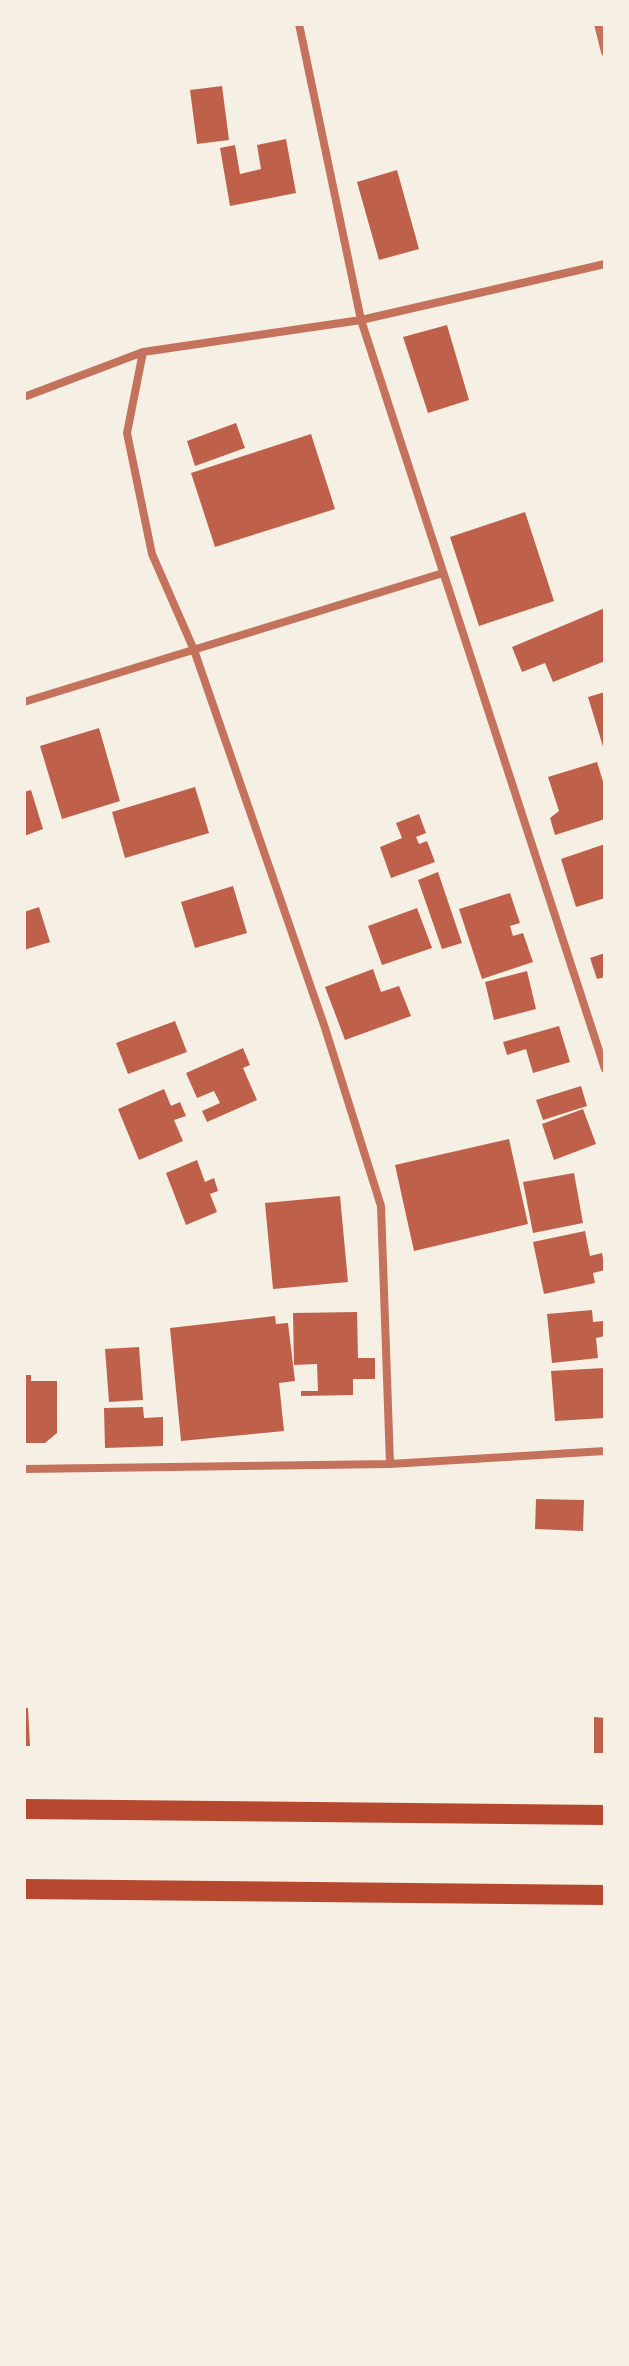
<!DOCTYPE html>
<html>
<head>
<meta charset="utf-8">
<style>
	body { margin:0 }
	#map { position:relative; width:629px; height:2366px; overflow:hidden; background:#f6efe4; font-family:"Nunito Sans",sans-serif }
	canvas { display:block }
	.frame { position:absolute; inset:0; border:26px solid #f6efe4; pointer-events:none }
</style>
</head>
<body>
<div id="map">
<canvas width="629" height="2366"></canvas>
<div class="frame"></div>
</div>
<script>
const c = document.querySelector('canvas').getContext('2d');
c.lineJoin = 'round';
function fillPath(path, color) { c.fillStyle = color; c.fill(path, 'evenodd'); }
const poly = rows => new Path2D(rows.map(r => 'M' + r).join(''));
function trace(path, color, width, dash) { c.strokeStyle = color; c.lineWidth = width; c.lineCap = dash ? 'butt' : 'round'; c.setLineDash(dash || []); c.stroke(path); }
fillPath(poly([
	[222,86,229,140,197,144,190,90],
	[286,139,296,193,230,206,220,148,235,145,240,174,261,169,257,145],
	[397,170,419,249,379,260,357,182],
	[447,325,469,400,428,413,403,337],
	[236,423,245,448,195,466,187,441],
	[311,434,335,509,215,547,191,473],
	[525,512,554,601,479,626,450,537],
	[605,608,605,661,553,682,545,663,522,672,512,647],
	[605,692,605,749,604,750,588,697],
	[99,728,120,801,62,819,40,746],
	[597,762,605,788,605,819,555,835,550,818,559,811,548,777],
	[195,787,209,833,125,858,112,812],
	[31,790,43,829,24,836,24,792],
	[419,814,426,833,416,837,419,844,427,841,435,862,391,878,380,847,402,838,396,823],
	[605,844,605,898,576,907,561,859],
	[438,872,462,943,442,949,418,880],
	[233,886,247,933,195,948,181,902],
	[510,893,520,923,510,926,513,936,523,933,533,962,482,979,459,909],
	[39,907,50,942,24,950,24,912],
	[417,908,432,948,382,965,368,926],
	[605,953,605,977,597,979,590,958],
	[373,969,381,992,399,986,411,1016,345,1040,325,987],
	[527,971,536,1009,494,1020,485,982],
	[175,1021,187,1052,128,1074,116,1043],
	[559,1026,570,1062,533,1073,526,1049,507,1055,503,1042],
	[243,1048,250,1065,243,1068,257,1100,207,1122,202,1111,220,1103,214,1091,197,1098,186,1073],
	[581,1086,587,1106,543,1120,536,1100],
	[164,1089,171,1106,180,1102,186,1116,174,1120,183,1141,139,1160,118,1109],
	[583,1109,596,1144,554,1160,542,1124],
	[509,1139,528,1224,414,1251,395,1165],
	[197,1160,205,1182,214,1178,218,1191,210,1194,217,1212,186,1225,166,1173],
	[574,1173,583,1223,533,1233,523,1182],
	[340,1196,348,1282,273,1289,265,1203],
	[585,1231,590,1256,602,1253,605,1270,593,1273,595,1283,544,1294,533,1242],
	[592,1310,593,1322,603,1321,605,1336,596,1338,598,1358,552,1363,547,1314],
	[357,1312,358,1358,375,1358,375,1379,353,1379,353,1395,301,1396,301,1391,318,1391,317,1364,294,1365,293,1313],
	[275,1316,276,1324,288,1323,295,1381,279,1383,284,1431,181,1441,170,1328],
	[139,1347,143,1400,109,1402,105,1349],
	[604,1368,605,1418,555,1421,551,1371],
	[24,1375,31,1375,31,1381,57,1381,57,1433,45,1443,24,1443],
	[143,1407,144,1418,163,1417,163,1446,105,1448,104,1408],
	[536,1499,584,1500,583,1531,535,1529],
	[24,1708,28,1708,30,1746,24,1746],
	[594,1717,605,1718,605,1753,594,1753]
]), '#bf614a');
trace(poly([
	[299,24,361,320,605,1069],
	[598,24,605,52],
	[24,397,143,352,361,320,605,264],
	[24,702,443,573],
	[390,1464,605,1451],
	[24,1469,390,1464,381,1206,325,1028,194,650,152,554,127,433,143,352]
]), '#c5725c', 8);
trace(poly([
	[24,1809,605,1815],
	[24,1889,605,1895]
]), '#b5482f', 20);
</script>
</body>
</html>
